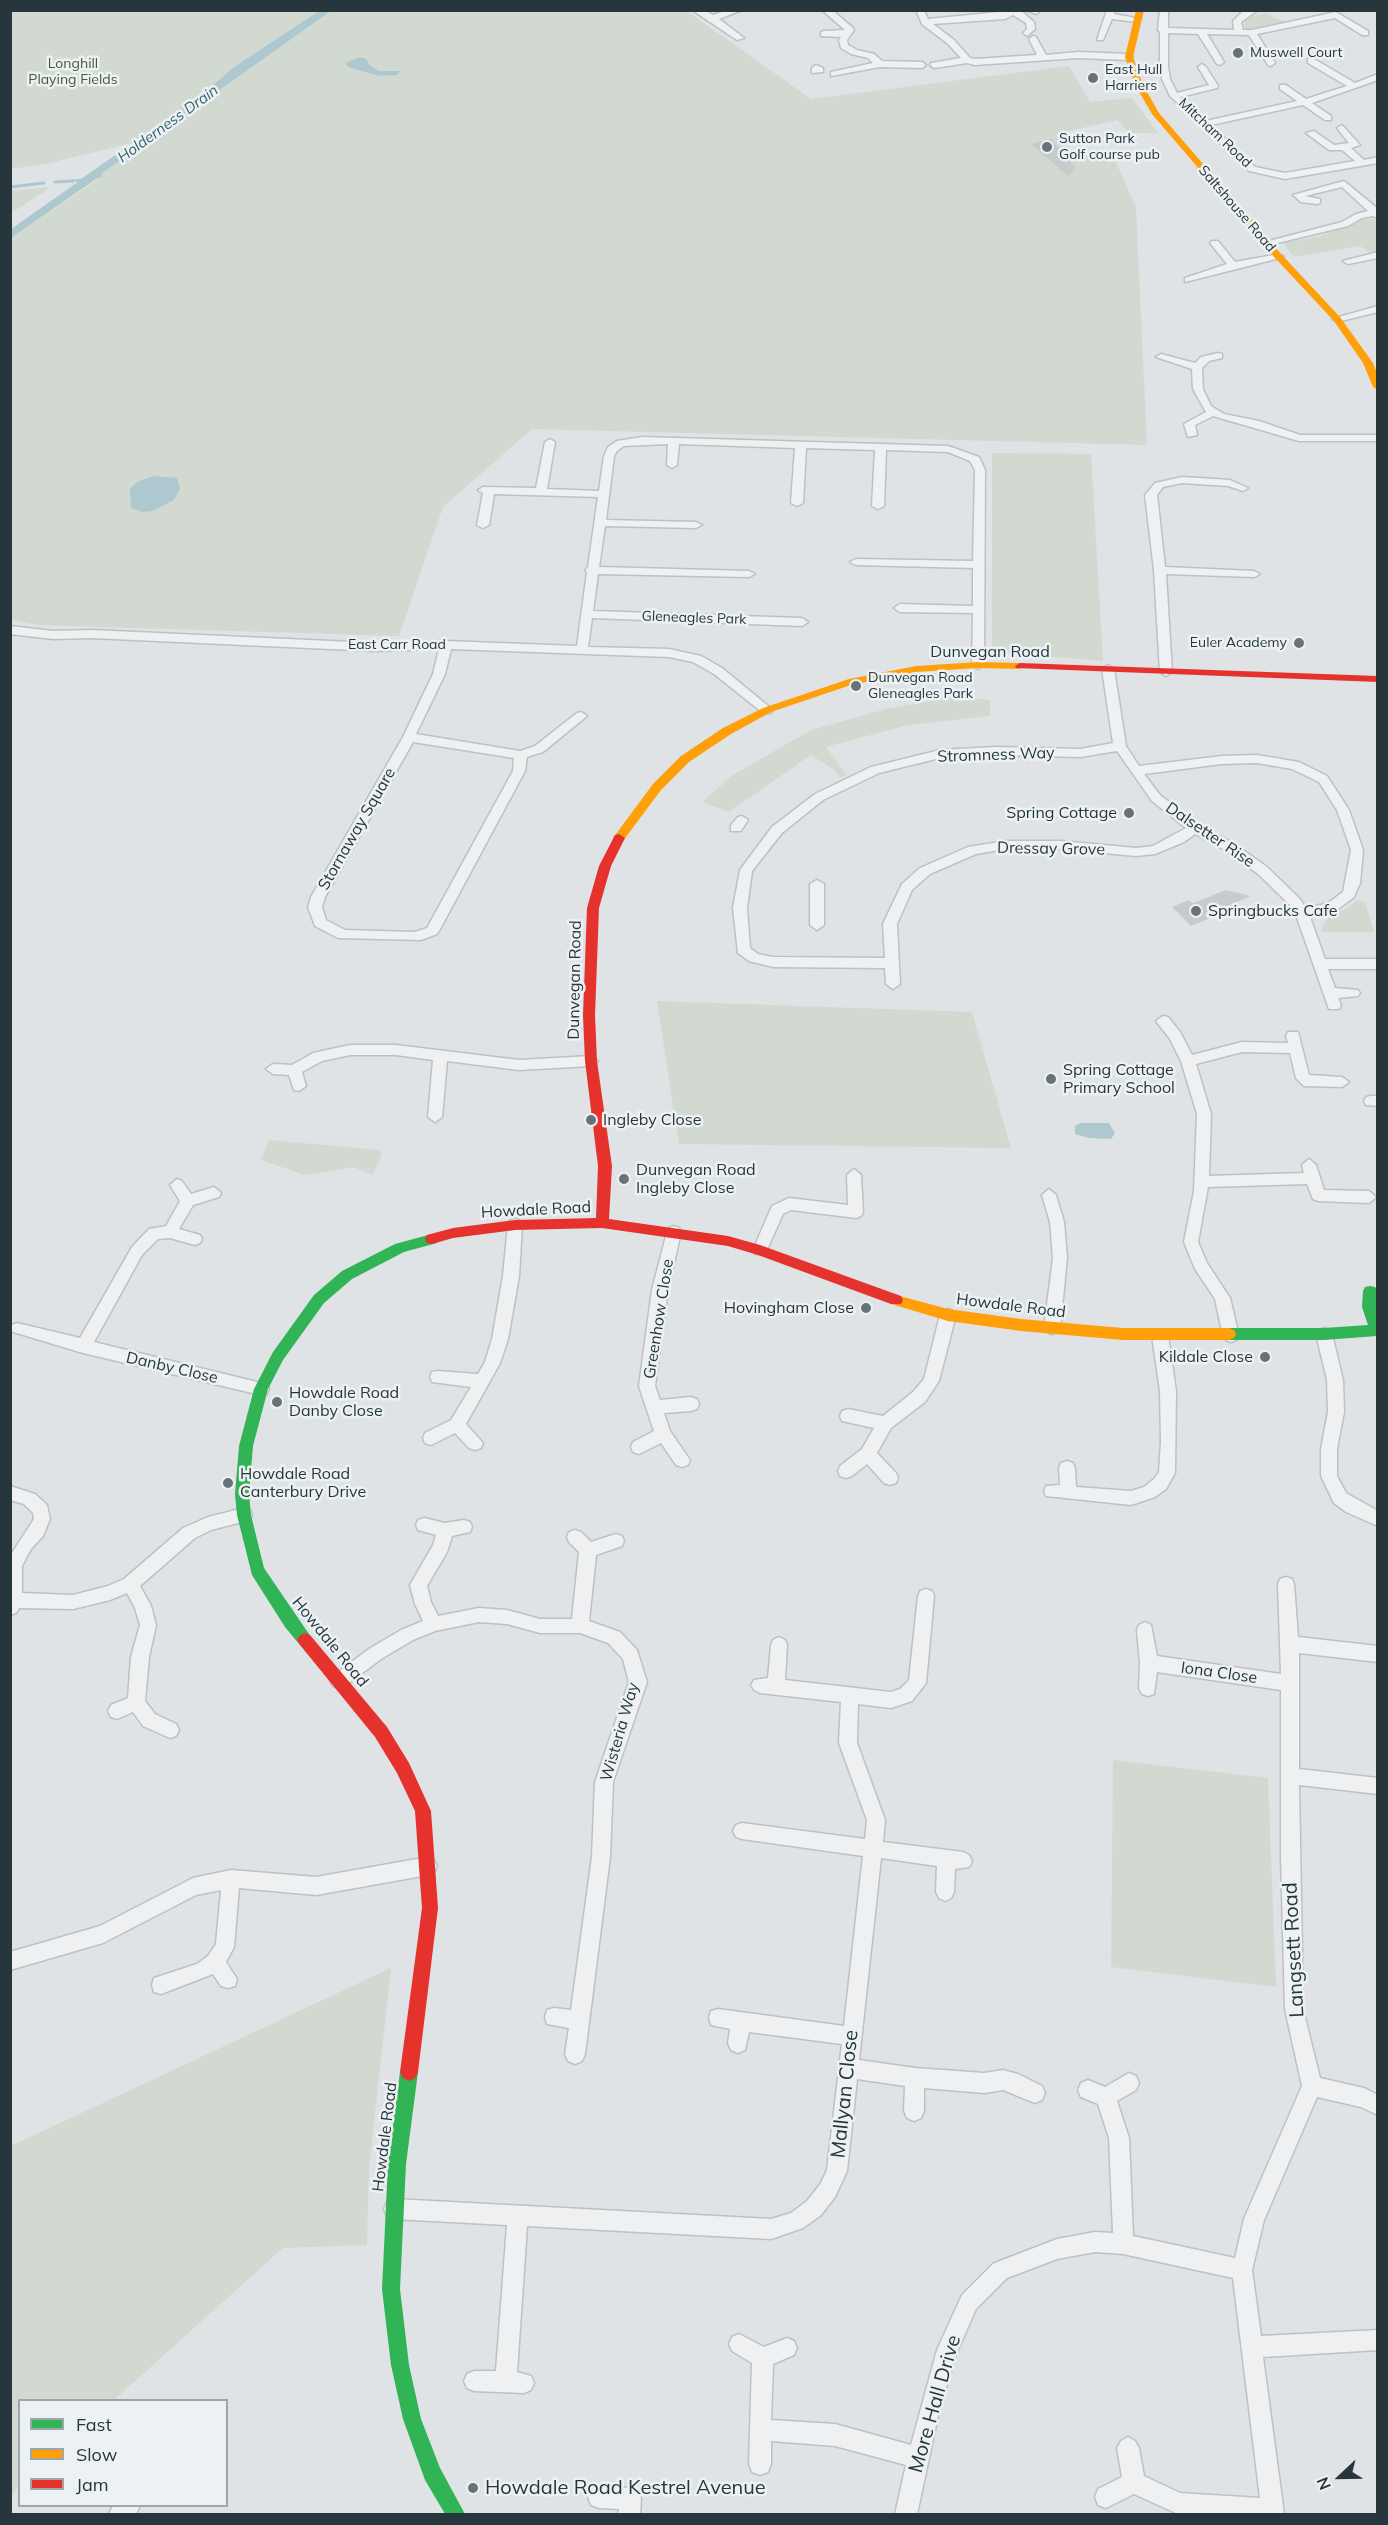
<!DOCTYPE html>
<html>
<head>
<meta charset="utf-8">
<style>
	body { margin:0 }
	#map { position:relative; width:1388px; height:2525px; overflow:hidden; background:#dfe3e5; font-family:Mulish,sans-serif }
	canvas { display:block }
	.frame { position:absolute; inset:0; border:12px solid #27363d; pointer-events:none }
	.legend { position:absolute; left:18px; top:2399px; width:210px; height:108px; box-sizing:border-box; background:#ecf2f4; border:2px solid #9da7ab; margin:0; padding:8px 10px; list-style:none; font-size:18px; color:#27363d }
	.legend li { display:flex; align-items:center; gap:12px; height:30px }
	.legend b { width:30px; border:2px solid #9da7ab }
	.north { position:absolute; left:1310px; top:2447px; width:60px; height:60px; -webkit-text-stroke:4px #ecf2f4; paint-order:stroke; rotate:248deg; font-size:16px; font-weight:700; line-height:24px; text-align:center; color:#27363d }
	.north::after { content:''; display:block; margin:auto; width:21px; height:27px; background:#27363d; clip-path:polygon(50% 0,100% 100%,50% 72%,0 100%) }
</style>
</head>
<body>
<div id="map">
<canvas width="1388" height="2525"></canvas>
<div class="frame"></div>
<ul class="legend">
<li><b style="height:8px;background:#30b455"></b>Fast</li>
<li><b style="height:8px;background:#ff9f0a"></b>Slow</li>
<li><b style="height:8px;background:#e5322d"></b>Jam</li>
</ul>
<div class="north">N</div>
</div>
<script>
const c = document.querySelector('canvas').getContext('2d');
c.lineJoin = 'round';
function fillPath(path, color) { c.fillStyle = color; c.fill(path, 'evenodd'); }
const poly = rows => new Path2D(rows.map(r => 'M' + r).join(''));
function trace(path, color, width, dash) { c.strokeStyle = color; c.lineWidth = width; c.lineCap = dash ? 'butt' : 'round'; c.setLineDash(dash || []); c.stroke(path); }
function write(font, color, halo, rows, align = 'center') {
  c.font = font + ' Mulish,sans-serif'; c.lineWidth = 5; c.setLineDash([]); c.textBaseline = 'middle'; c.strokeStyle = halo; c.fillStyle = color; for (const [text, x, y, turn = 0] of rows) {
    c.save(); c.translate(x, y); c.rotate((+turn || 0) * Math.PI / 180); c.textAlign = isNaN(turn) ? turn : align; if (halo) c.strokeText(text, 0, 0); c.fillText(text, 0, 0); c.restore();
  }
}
fillPath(poly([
	[10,11,319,11,234,67,203,94,131,143,50,163,11,169],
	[331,11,687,11,811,99,1069,66,1090,102,1132,98,1158,133,1129,133,1117,120,1056,134,1075,155,1113,156,1136,207,1147,445,532,429,443,507,399,636,36,625,11,620,11,238,100,178,101,174],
	[1267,13,1285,22,1246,29,1244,24,1249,17],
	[49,187,44,192,11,213,11,191],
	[1373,219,1377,221,1377,251,1369,252,1360,246,1294,257,1283,243,1320,236,1361,220],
	[992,453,1091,454,1103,661,992,652],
	[954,697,990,700,990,716,908,725,826,747,846,774,841,778,833,769,811,755,729,812,702,802,733,775,811,730,886,709],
	[1357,900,1365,902,1374,932,1323,932,1321,929,1329,916,1349,907],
	[657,1001,972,1012,1011,1148,679,1144],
	[269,1140,379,1150,382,1154,373,1175,353,1167,305,1175,261,1160],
	[1113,1760,1268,1778,1276,1987,1111,1967],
	[391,1968,369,2168,367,2245,283,2248,114,2400,20,2400,19,2486,11,2495,11,2146]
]), '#d2d9d0');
fillPath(poly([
	[319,11,331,11,101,174,102,177,96,179,11,238,11,229,78,182,68,180,81,179,203,94,234,67],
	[359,57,367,59,368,64,379,71,400,71,397,75,380,76,348,67,346,63],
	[153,476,177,478,180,489,174,500,152,511,142,512,131,508,130,489,137,482],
	[1080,1123,1109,1123,1115,1133,1111,1139,1089,1138,1075,1134,1075,1126]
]), '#adc8cf');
trace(poly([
	[55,182,73,181],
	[10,187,44,183]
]), '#adc8cf', 3);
fillPath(poly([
	[1051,139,1076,168,1068,176,1031,144],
	[1226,890,1251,896,1205,916,1208,919,1191,926,1172,907,1189,900,1193,903]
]), '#c7cbcd');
const street = poly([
	[692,10,704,10,713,15,728,10,742,10,719,19,744,38,737,40,692,10],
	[822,10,832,10,853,28,854,30,847,40,848,45,857,50,874,54,882,61,922,62,926,65,922,68,880,67,831,76,831,72,873,63,868,58,851,54,841,48,839,40,841,37,821,36,821,32,824,31,845,30,822,10],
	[916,10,924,10,928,19,1020,10,1034,22,1035,29,1027,36,1023,33,1027,29,1026,23,1013,15,1005,19,933,24,954,40,970,58,975,59,1037,55,1029,39,1033,36,1036,37,1046,55,1078,52,1129,54,1133,57,1129,60,1078,58,975,65,967,63,934,68,930,65,931,63,961,58,948,44,922,24,916,10],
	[1026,10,1040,10,1040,11,1036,14,1026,10],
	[1107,10,1115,10,1114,14,1141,19,1137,22,1112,19,1103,40,1097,40,1107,10],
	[1160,10,1168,10,1168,28,1234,30,1233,21,1244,10,1258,10,1241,22,1243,30,1252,30,1336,12,1368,31,1368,35,1362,35,1335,18,1257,34,1275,63,1271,66,1268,65,1249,35,1207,34,1224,62,1220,65,1217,64,1198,34,1168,33,1168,66,1170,79,1177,93,1209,85,1198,67,1202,64,1206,67,1218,86,1217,88,1180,97,1206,121,1297,101,1280,89,1280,85,1286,85,1306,99,1347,86,1308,63,1308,59,1314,59,1355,83,1378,74,1378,80,1312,103,1331,116,1331,120,1325,120,1303,105,1211,125,1255,167,1285,173,1355,161,1342,150,1329,150,1306,133,1314,131,1334,145,1349,143,1337,128,1342,125,1360,145,1351,148,1364,160,1378,157,1378,163,1285,179,1249,171,1170,96,1162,79,1160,66,1160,32,1158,30,1160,10],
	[816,65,823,68,823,72,812,73,812,68,816,65],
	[1344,181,1378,209,1378,218,1373,216,1362,218,1348,226,1265,246,1265,242,1342,222,1356,214,1368,211,1342,187,1305,196,1320,199,1320,203,1317,204,1301,202,1293,195,1344,181],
	[1212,241,1218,241,1235,262,1279,254,1284,257,1185,282,1185,278,1227,264,1210,243,1212,241],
	[1378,252,1378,258,1348,264,1343,261,1378,252],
	[1378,306,1378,312,1337,322,1332,319,1378,306],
	[1218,353,1222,354,1222,358,1209,361,1202,368,1203,389,1211,406,1224,414,1259,421,1300,435,1378,435,1378,441,1299,441,1213,416,1195,425,1197,435,1188,437,1184,424,1206,412,1193,389,1192,369,1156,357,1161,354,1195,363,1201,357,1218,353],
	[642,437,948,446,979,457,985,470,984,665,978,669,972,665,973,613,900,612,894,608,900,604,973,606,973,568,856,565,850,562,856,559,973,561,975,470,970,461,948,452,886,450,884,506,878,509,872,506,875,450,806,448,803,503,797,506,791,503,795,448,679,444,677,465,672,468,667,465,668,444,624,446,617,451,614,456,606,520,696,522,702,525,696,528,605,526,599,567,749,571,755,574,749,577,598,574,593,611,802,618,808,622,802,626,592,618,588,647,669,649,701,656,722,668,773,710,771,713,763,713,714,674,693,662,669,657,451,649,445,674,416,734,520,751,535,746,577,713,581,712,587,716,543,752,527,757,525,771,439,931,437,934,421,940,338,938,315,926,308,907,311,897,403,737,433,674,439,649,374,651,92,638,53,639,10,634,10,626,53,631,92,630,374,643,446,641,577,646,587,572,585,570,588,567,598,497,494,494,489,525,483,528,477,525,483,493,478,490,483,487,536,488,545,442,550,439,555,442,547,489,599,491,604,456,608,447,617,441,642,437],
	[413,742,514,758,513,771,427,928,415,932,345,930,326,920,322,907,325,897,413,742],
	[1182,477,1230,480,1248,488,1243,491,1228,486,1182,483,1163,487,1157,495,1165,567,1254,571,1260,574,1254,577,1166,574,1172,672,1166,676,1160,672,1154,570,1145,495,1155,483,1182,477],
	[1108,665,1114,669,1126,746,1139,766,1222,756,1257,755,1299,762,1327,776,1349,810,1363,850,1360,883,1354,897,1338,909,1310,917,1325,959,1378,959,1378,969,1328,969,1335,988,1358,990,1360,993,1358,996,1338,998,1341,1006,1339,1009,1329,1009,1296,915,1290,905,1257,873,1223,849,1195,834,1184,842,1155,854,1136,856,1061,849,1005,849,976,854,930,874,912,890,897,924,900,984,893,989,886,984,885,968,773,967,749,961,738,953,733,908,740,870,772,827,815,794,871,767,940,750,996,747,1080,749,1113,743,1102,669,1108,665],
	[1117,751,1152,801,1186,828,1153,846,1136,848,1061,841,1005,841,968,847,920,868,902,884,883,924,885,958,773,957,758,954,750,948,747,908,752,871,782,833,823,800,879,773,940,758,996,755,1080,757,1117,751],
	[1257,763,1292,769,1319,782,1337,810,1351,850,1343,892,1328,903,1306,909,1300,899,1267,867,1233,843,1199,825,1160,795,1144,774,1222,764,1257,763],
	[742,816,748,820,746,823,741,831,731,831,731,825,738,817,742,816],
	[817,880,824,884,824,925,817,930,810,925,810,884,817,880],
	[1163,1016,1168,1017,1180,1032,1192,1055,1242,1042,1288,1043,1286,1036,1288,1032,1298,1032,1309,1075,1342,1077,1349,1082,1342,1087,1304,1086,1296,1078,1290,1053,1242,1052,1196,1064,1211,1114,1209,1176,1304,1173,1302,1165,1309,1159,1316,1165,1324,1190,1369,1191,1376,1197,1369,1203,1318,1201,1313,1199,1307,1184,1208,1187,1198,1242,1207,1263,1230,1298,1239,1336,1236,1340,1231,1342,1226,1340,1223,1336,1215,1299,1195,1269,1184,1242,1194,1191,1197,1114,1181,1061,1170,1039,1156,1021,1163,1016],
	[350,1045,396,1045,519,1060,591,1056,598,1061,591,1066,519,1070,447,1061,442,1117,435,1122,428,1117,433,1060,396,1055,350,1055,322,1061,302,1072,306,1086,299,1091,294,1090,289,1075,273,1074,266,1069,273,1064,292,1065,313,1053,350,1045],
	[1371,1096,1378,1096,1378,1106,1366,1105,1364,1101,1366,1097,1371,1096],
	[854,1169,861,1175,863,1212,861,1216,856,1218,791,1210,783,1214,765,1254,755,1254,753,1250,772,1206,789,1198,848,1205,847,1175,854,1169],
	[177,1179,182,1181,191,1194,214,1187,221,1193,219,1197,193,1205,179,1229,200,1235,202,1239,200,1243,195,1245,170,1238,158,1239,142,1255,94,1342,261,1383,267,1384,269,1389,267,1394,261,1395,83,1353,10,1331,12,1325,17,1323,80,1338,132,1247,149,1229,166,1226,180,1201,170,1185,177,1179],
	[1049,1189,1056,1195,1064,1222,1067,1258,1060,1328,1057,1332,1052,1334,1047,1332,1044,1328,1053,1258,1050,1222,1042,1195,1049,1189],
	[515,1219,520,1221,522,1225,519,1276,508,1339,500,1363,466,1424,483,1443,481,1448,475,1450,469,1448,455,1433,431,1445,425,1443,423,1438,425,1433,451,1420,471,1387,432,1382,430,1377,432,1372,438,1371,478,1374,485,1362,492,1339,503,1276,508,1225,510,1221,515,1219],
	[674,1226,679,1228,681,1232,668,1290,655,1386,660,1400,691,1397,697,1399,699,1404,697,1409,691,1411,664,1413,670,1431,690,1460,688,1465,682,1467,676,1465,661,1443,639,1454,633,1452,631,1447,633,1442,654,1431,639,1386,652,1290,667,1232,669,1228,674,1226],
	[948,1309,953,1311,956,1315,939,1381,925,1402,891,1428,877,1453,896,1473,898,1478,896,1483,890,1485,884,1483,867,1464,852,1476,846,1478,840,1476,838,1471,840,1466,862,1449,874,1428,842,1421,840,1416,842,1411,848,1409,883,1416,913,1392,924,1379,940,1315,943,1311,948,1309],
	[1324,1328,1329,1330,1332,1334,1343,1380,1344,1412,1337,1449,1337,1476,1346,1493,1378,1511,1378,1526,1346,1512,1334,1503,1321,1476,1321,1449,1328,1412,1327,1380,1316,1334,1319,1330,1324,1328],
	[1160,1330,1165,1332,1168,1336,1176,1391,1175,1473,1166,1489,1155,1497,1131,1505,1046,1496,1044,1491,1046,1486,1060,1485,1059,1468,1061,1463,1067,1461,1073,1463,1075,1468,1076,1487,1131,1491,1144,1487,1154,1479,1159,1472,1161,1442,1160,1391,1152,1336,1155,1332,1160,1330],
	[10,1486,35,1494,47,1505,50,1519,43,1536,31,1549,22,1566,22,1593,73,1595,108,1586,124,1579,183,1528,208,1517,244,1508,250,1510,252,1515,250,1520,211,1530,195,1538,140,1586,151,1606,156,1625,149,1657,145,1701,155,1714,176,1724,179,1730,176,1736,170,1738,143,1726,133,1712,117,1719,111,1717,108,1711,111,1705,128,1698,131,1657,140,1625,135,1608,127,1593,110,1600,73,1609,19,1608,16,1613,10,1615,10,1556,34,1519,33,1513,24,1504,10,1500,10,1486],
	[424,1518,445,1523,464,1520,470,1522,472,1527,470,1532,452,1536,447,1552,427,1586,431,1602,438,1616,479,1608,507,1610,540,1619,572,1619,579,1552,569,1542,567,1537,569,1532,575,1530,581,1532,591,1542,616,1534,622,1536,624,1541,622,1546,596,1555,589,1621,620,1632,637,1650,647,1682,613,1782,610,1857,585,2054,582,2061,575,2064,568,2061,565,2054,569,2028,547,2024,545,2017,547,2010,554,2008,571,2010,592,1857,595,1782,629,1682,623,1659,608,1643,580,1633,540,1633,507,1624,479,1622,435,1631,413,1640,381,1659,345,1686,339,1689,333,1686,330,1681,333,1676,369,1649,401,1630,423,1621,415,1604,410,1585,433,1545,436,1535,418,1530,416,1525,418,1520,424,1518],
	[1286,1577,1292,1579,1294,1584,1298,1637,1378,1646,1378,1662,1299,1653,1299,1769,1378,1778,1378,1794,1299,1785,1303,2009,1320,2078,1364,2088,1378,2095,1378,2115,1361,2107,1317,2097,1264,2220,1252,2270,1261,2336,1378,2330,1378,2350,1263,2357,1284,2514,1178,2514,1134,2494,1106,2508,1098,2505,1095,2497,1098,2489,1122,2477,1117,2448,1121,2441,1128,2437,1135,2441,1139,2448,1144,2476,1180,2493,1260,2498,1233,2278,1123,2254,1095,2252,1057,2259,1007,2278,976,2309,957,2352,940,2407,917,2514,895,2514,906,2465,835,2446,771,2441,771,2464,768,2472,760,2475,752,2472,749,2464,752,2363,732,2351,729,2344,732,2337,739,2334,764,2347,787,2338,794,2341,797,2348,794,2355,773,2364,771,2420,835,2424,911,2445,937,2350,962,2295,993,2264,1000,2261,1057,2239,1095,2232,1113,2233,1109,2138,1098,2104,1081,2097,1078,2090,1081,2083,1088,2080,1105,2087,1129,2073,1136,2076,1139,2083,1136,2090,1117,2101,1129,2138,1133,2236,1235,2258,1244,2219,1302,2086,1285,2009,1281,1857,1281,1690,1157,1672,1154,1694,1148,1696,1142,1694,1139,1688,1140,1663,1137,1630,1139,1625,1145,1622,1151,1625,1157,1656,1281,1674,1278,1584,1280,1579,1286,1577],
	[926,1589,932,1591,934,1596,926,1683,912,1701,891,1708,858,1704,857,1743,885,1820,883,1842,963,1852,969,1855,972,1861,969,1867,955,1869,954,1892,951,1898,945,1901,939,1898,936,1892,937,1866,881,1858,859,2060,915,2068,984,2073,1003,2070,1018,2074,1042,2086,1045,2093,1042,2100,1035,2103,1003,2090,984,2093,924,2088,924,2111,921,2118,914,2121,907,2118,904,2111,905,2086,857,2079,847,2171,835,2197,821,2215,803,2228,771,2239,527,2226,517,2372,531,2376,534,2383,531,2390,524,2393,474,2391,467,2388,464,2381,467,2374,474,2371,496,2371,507,2225,394,2219,387,2216,384,2209,387,2202,394,2199,771,2219,791,2213,807,2201,821,2183,827,2170,842,2044,749,2032,745,2050,738,2053,731,2050,728,2043,730,2029,711,2025,709,2018,711,2011,718,2009,844,2026,863,1856,742,1839,736,1837,733,1831,736,1825,742,1823,865,1839,867,1820,839,1743,841,1702,760,1693,754,1690,751,1685,754,1680,768,1678,771,1645,773,1640,779,1637,785,1640,787,1645,785,1680,891,1692,900,1689,909,1680,918,1596,920,1591,926,1589],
	[428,1857,434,1860,437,1866,434,1872,428,1875,316,1895,239,1888,234,1947,226,1962,237,1979,235,1986,228,1988,221,1986,213,1974,161,1994,154,1992,152,1985,154,1978,197,1964,208,1956,216,1944,221,1890,196,1895,103,1943,10,1970,10,1952,100,1926,193,1878,231,1870,316,1877,428,1857],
	[599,2486,630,2488,638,2491,641,2499,640,2514,618,2514,619,2509,599,2508,591,2505,588,2497,591,2489,599,2486],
	[113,2506,140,2506,136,2514,109,2514,113,2506]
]);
trace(street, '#bec1c3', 3);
fillPath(street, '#eef0f1');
fillPath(poly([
	[432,1234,437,1235,439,1239,437,1243,404,1252,352,1279,324,1303,283,1360,268,1389,253,1446,249,1494,251,1515,264,1568,313,1640,310,1645,305,1647,300,1645,285,1627,252,1575,237,1515,235,1494,239,1446,254,1389,273,1352,314,1295,342,1271,395,1244,432,1234],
	[1370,1286,1375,1287,1377,1291,1377,1336,1324,1340,1229,1340,1224,1338,1222,1334,1224,1330,1229,1328,1324,1328,1368,1325,1362,1307,1363,1291,1365,1287,1370,1286],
	[409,2063,415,2066,418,2072,406,2164,400,2289,409,2365,421,2419,440,2468,465,2514,445,2514,425,2480,403,2419,391,2365,382,2289,388,2164,400,2072,403,2066,409,2063]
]), '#30b455');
fillPath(poly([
	[1136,10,1144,10,1133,57,1143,85,1159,113,1282,255,1340,317,1373,363,1378,375,1378,390,1373,387,1363,363,1334,321,1276,259,1152,114,1135,85,1125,57,1136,10],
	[978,662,1020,663,1025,666,1020,669,978,668,916,672,851,685,771,712,731,734,689,762,661,790,623,841,615,841,613,838,653,784,681,756,723,728,763,708,849,679,916,666,978,662],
	[896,1295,948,1309,1021,1319,1123,1328,1229,1328,1234,1330,1236,1334,1234,1338,1229,1340,1123,1340,1021,1331,948,1321,891,1304,889,1300,891,1296,896,1295]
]), '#ff9f0a');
fillPath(poly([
	[1020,663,1378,676,1378,682,1016,668,1015,666,1020,663],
	[619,834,625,838,611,866,599,908,595,1015,597,1061,612,1166,609,1219,728,1236,760,1245,901,1296,903,1300,901,1304,891,1304,758,1255,728,1246,602,1228,515,1230,453,1238,432,1244,427,1243,425,1239,427,1235,453,1228,515,1220,596,1218,598,1166,585,1061,583,1015,587,908,599,866,615,835,619,834],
	[305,1633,310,1635,387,1727,409,1763,431,1811,438,1908,418,2072,415,2078,409,2081,403,2078,400,2072,422,1908,415,1811,397,1773,375,1737,300,1645,297,1640,300,1635,305,1633]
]), '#e5322d');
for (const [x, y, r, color] of [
	[1238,53,6,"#677378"],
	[1093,78,6,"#677378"],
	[1047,147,6,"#677378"],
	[1299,643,6,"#677378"],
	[856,686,6,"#677378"],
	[1129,813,6,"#677378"],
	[1196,911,6,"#677378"],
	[1051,1079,6,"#677378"],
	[591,1120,6,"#677378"],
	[624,1179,6,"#677378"],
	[866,1308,6,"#677378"],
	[1265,1357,6,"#677378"],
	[277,1402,6,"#677378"],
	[228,1483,6,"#677378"],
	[473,2488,6,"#677378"]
]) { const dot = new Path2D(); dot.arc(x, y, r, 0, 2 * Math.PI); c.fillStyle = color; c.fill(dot); trace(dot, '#ecf2f4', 2); }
write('14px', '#27363d', '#ecf2f4', [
	["Muswell Court",1250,53],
	["East Hull",1105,70],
	["Harriers",1105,86],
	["Sutton Park",1059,139],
	["Golf course pub",1059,155],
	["Euler Academy",1287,643,"right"],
	["Dunvegan Road",868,678],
	["Gleneagles Park",868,694]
], 'left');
write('14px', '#465834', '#ecf2f4', [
	["Longhill",73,64],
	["Playing Fields",73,80]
]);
write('14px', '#27363d', '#ecf2f4', [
	["Mitcham Road",1215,133,43],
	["Saltshouse Road",1237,209,49],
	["Gleneagles Park",694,618,2],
	["East Carr Road",397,645]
]);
write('italic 15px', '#326170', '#ecf2f4', [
	["Holderness Drain",168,124,-36]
]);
write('16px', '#27363d', '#ecf2f4', [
	["Dunvegan Road",990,652],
	["Stromness Way",996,755,-2],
	["Stornaway Square",357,829,-60],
	["Dalsetter Rise",1210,835,34],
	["Dressay Grove",1051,849,1],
	["Dunvegan Road",575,980,-89],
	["Howdale Road",536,1210,-3],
	["Howdale Road",1011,1306,7],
	["Greenhow Close",659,1319,-81],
	["Danby Close",172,1368,13],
	["Howdale Road",330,1642,51],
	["Iona Close",1219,1673,8],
	["Wisteria Way",620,1732,-74],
	["Howdale Road",385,2137,-83]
]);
write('16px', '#27363d', '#ecf2f4', [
	["Spring Cottage",1117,813,"right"],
	["Springbucks Cafe",1208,911],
	["Spring Cottage",1063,1070],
	["Primary School",1063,1088],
	["Ingleby Close",603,1120],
	["Dunvegan Road",636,1170],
	["Ingleby Close",636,1188],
	["Hovingham Close",854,1308,"right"],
	["Kildale Close",1253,1357,"right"],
	["Howdale Road",289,1393],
	["Danby Close",289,1411],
	["Howdale Road",240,1474],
	["Canterbury Drive",240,1492]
], 'left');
write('20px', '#27363d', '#ecf2f4', [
	["Langsett Road",1294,1950,-93],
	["Mallyan Close",845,2094,-84],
	["More Hall Drive",935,2404,-74]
]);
write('20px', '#27363d', '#ecf2f4', [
	["Howdale Road Kestrel Avenue",485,2488]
], 'left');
</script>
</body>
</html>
